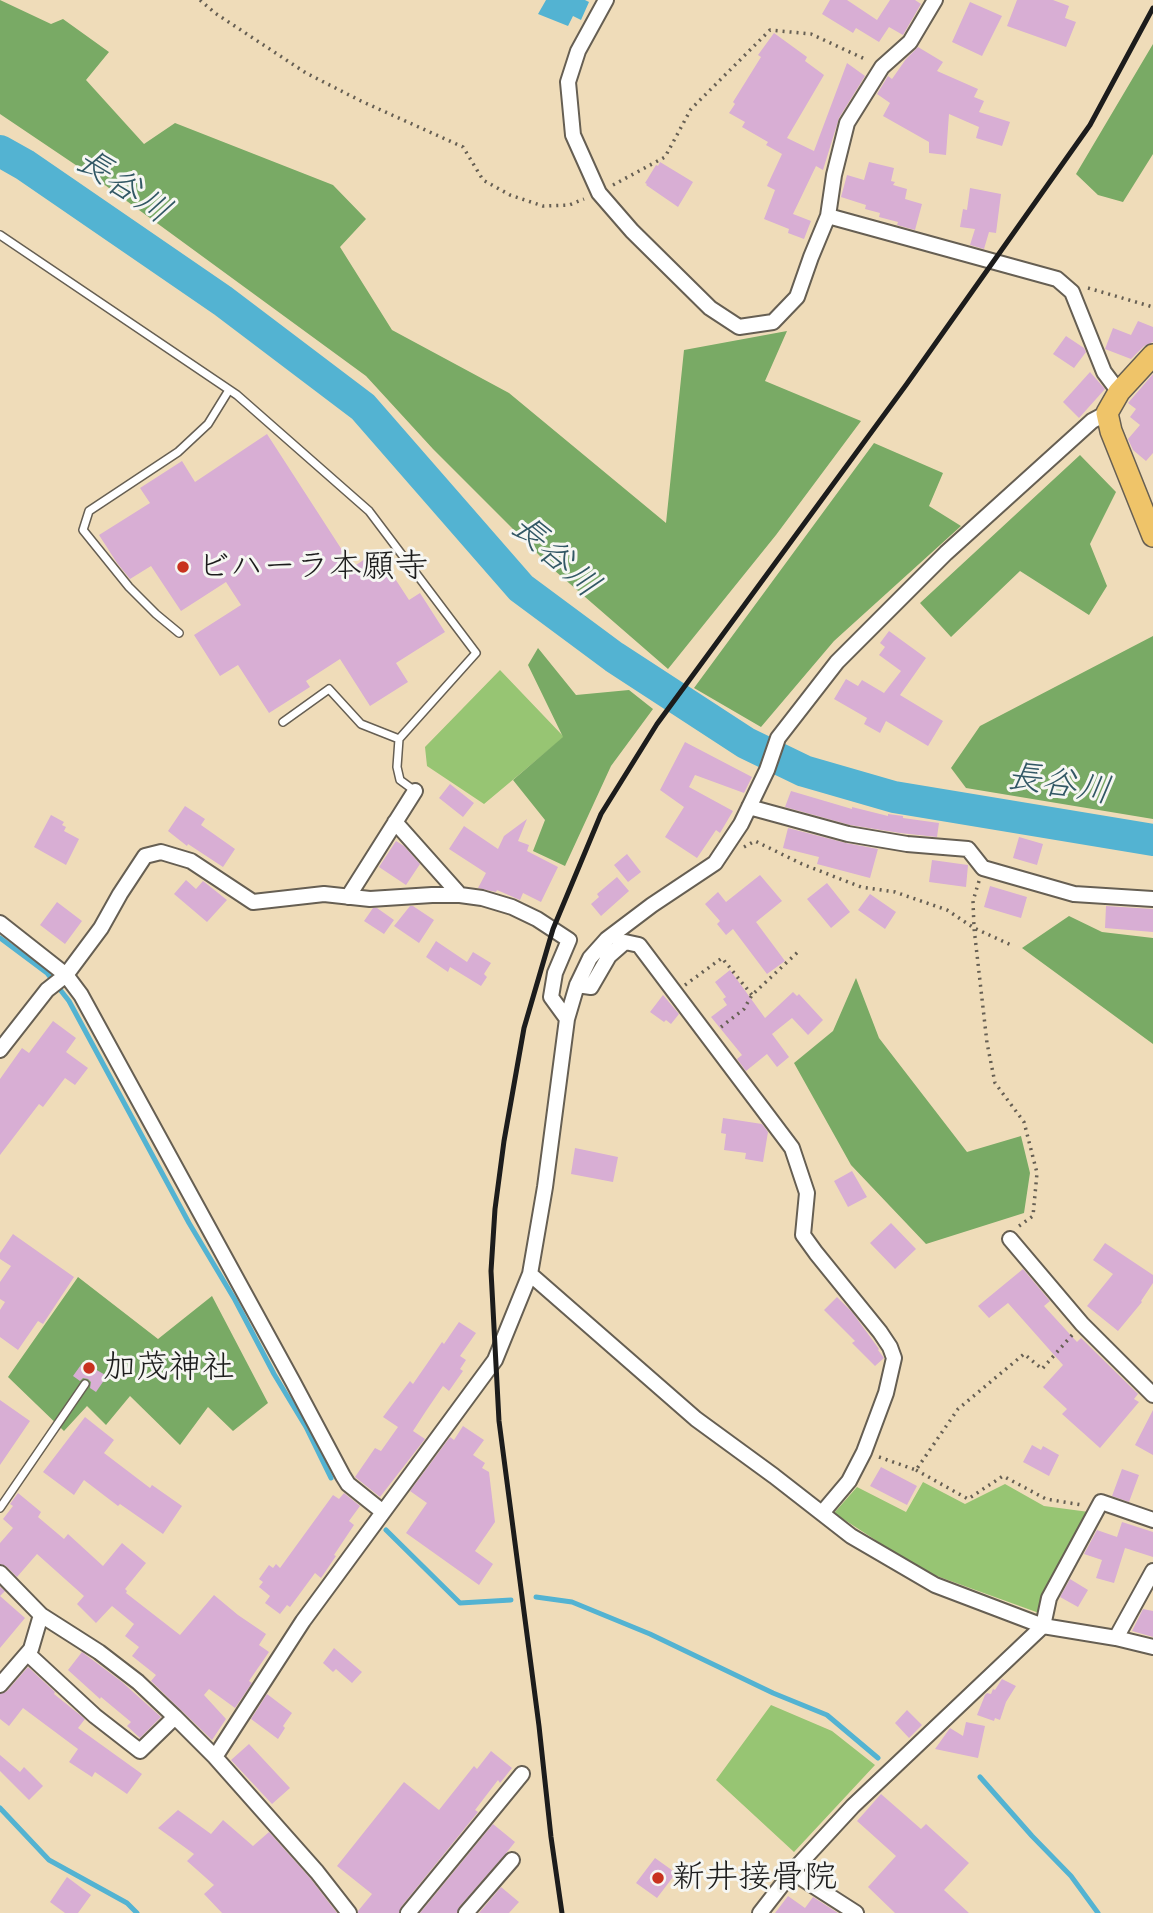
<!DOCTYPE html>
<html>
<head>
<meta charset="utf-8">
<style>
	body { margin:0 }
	canvas { display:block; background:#efdcb9 }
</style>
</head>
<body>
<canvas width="1153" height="1913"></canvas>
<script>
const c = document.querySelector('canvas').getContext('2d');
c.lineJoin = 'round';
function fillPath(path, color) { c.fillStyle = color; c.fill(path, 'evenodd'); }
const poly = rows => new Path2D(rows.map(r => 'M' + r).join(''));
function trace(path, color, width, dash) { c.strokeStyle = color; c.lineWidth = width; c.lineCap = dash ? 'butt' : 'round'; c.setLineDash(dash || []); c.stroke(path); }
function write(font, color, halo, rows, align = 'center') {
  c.font = font + ' Caveat,"Klee One",sans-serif'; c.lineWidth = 6; c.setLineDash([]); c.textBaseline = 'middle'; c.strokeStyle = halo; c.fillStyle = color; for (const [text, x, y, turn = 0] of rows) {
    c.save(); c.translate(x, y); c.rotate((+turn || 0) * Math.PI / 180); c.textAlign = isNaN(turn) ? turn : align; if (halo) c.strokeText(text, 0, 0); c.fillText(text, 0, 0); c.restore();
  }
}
fillPath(poly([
	[500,670,564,737,484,804,427,766,425,747],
	[923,1482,965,1504,1005,1484,1044,1506,1089,1512,1039,1613,923,1571,834,1513,857,1487,906,1512],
	[771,1705,832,1731,875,1765,794,1852,716,1780]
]), '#97c573');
fillPath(poly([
	[0,0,51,24,63,19,109,52,86,80,144,144,175,123,333,185,366,219,340,247,392,330,509,393,666,523,684,350,787,331,765,381,861,421,776,535,668,669,554,570,433,449,366,376,98,180,0,114],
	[1153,44,1153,154,1123,202,1098,195,1076,174],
	[874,443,943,473,929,506,961,526,834,641,761,727,694,688],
	[1080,455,1116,492,1090,544,1107,586,1089,615,1020,571,951,637,920,603],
	[1153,636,1153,819,966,788,951,768,980,726],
	[538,648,576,695,629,690,653,709,611,766,565,866,533,851,545,820,513,780,563,737,528,665],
	[1069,916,1102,932,1153,938,1153,1044,1022,948],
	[856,978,879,1038,967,1152,1021,1136,1030,1173,1024,1213,926,1244,851,1165,794,1063,833,1031],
	[78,1277,158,1339,212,1296,268,1403,233,1431,208,1407,180,1445,130,1396,106,1425,87,1406,64,1431,8,1377]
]), '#79aa65');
fillPath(poly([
	[546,0,585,0,589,2,581,20,573,16,568,26,538,14]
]), '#53b3d2');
trace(poly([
	[0,938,47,973,69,1001,189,1223,235,1300,274,1374,306,1427,331,1478],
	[386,1530,460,1603,511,1600],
	[536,1597,572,1602,650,1634,773,1693,827,1715,878,1758],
	[980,1777,1032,1836,1071,1876,1098,1913],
	[0,1808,49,1860,127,1903,137,1913]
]), '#53b3d2', 5);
trace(poly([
	[0,151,25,165,223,301,363,407,521,588,614,657,746,743,804,771,894,797,1153,840]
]), '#53b3d2', 32);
fillPath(poly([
	[830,0,847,0,877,20,890,0,915,0,921,4,903,35,889,27,879,42,856,28,853,33,822,14],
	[1017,0,1053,0,1069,6,1065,18,1076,22,1066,47,1007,26],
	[970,2,1002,16,982,56,952,42],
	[774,33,807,57,805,61,824,75,787,138,814,151,847,63,865,76,839,118,823,170,816,166,793,214,811,221,804,239,788,233,789,229,764,219,775,190,767,186,782,154,766,145,768,142,742,127,745,122,729,113,735,104,733,102,761,57,758,55],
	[918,47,943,62,937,71,978,89,974,97,984,101,979,112,1010,122,1002,146,976,138,979,127,949,114,946,155,929,153,929,142,883,116,890,103,877,94,888,76,892,79,906,59],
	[660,162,693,182,678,207,646,185,647,184,645,183,656,165,658,166],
	[869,162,894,168,891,181,895,182,893,185,907,189,905,199,922,204,915,230,897,225,898,222,879,217,880,213,865,209,866,205,841,197,847,175,864,180],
	[970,188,1001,194,996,233,989,232,984,249,970,245,975,229,960,227,963,209,967,210],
	[1138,321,1153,327,1153,342,1144,346,1131,359,1105,349,1113,328,1131,335],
	[1066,336,1084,348,1086,352,1074,368,1053,354],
	[1090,372,1105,389,1079,418,1063,402],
	[1153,374,1153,453,1146,461,1133,450,1128,439,1140,425,1130,417,1136,409,1128,403],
	[267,434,353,567,377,551,409,600,420,593,445,632,396,663,408,682,370,706,340,659,306,681,310,687,269,713,238,665,220,676,194,635,241,605,226,582,181,611,151,566,130,579,117,563,99,535,150,503,140,488,182,461,195,482],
	[889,631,926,658,900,695,943,721,928,746,886,721,880,733,864,724,867,718,834,699,846,679,858,686,862,680,884,693,901,671,879,655,885,647,880,643],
	[685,742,752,777,744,793,695,775,689,787,733,811,720,833,716,830,697,858,665,837,684,807,660,790],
	[450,784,474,803,463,817,439,798],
	[791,791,852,809,852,807,888,816,888,814,903,816,903,818,939,823,937,837,900,833,850,825,785,807],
	[185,806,205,819,201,825,235,849,223,867,188,844,187,846,168,831],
	[51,815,64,822,62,825,66,827,64,831,79,839,66,865,34,847],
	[527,819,518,841,529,845,527,851,558,867,541,902,523,893,520,900,497,890,496,892,478,888,486,873,449,849,464,826,498,849,504,836],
	[788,828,846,843,878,849,870,878,817,864,819,857,783,848],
	[1019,837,1043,844,1037,865,1013,858],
	[396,841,404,846,420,864,406,885,379,867],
	[627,854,641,872,628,882,614,865],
	[932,860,968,865,966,887,929,882],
	[760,875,782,901,756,922,785,961,767,974,733,929,726,935,717,924,720,921,705,904,718,892,726,902],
	[617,877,629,891,601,916,591,904,599,897,597,894],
	[186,880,196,889,203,881,227,900,207,922,174,894],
	[827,883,850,912,831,928,807,899],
	[990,886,1027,897,1021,918,984,907],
	[870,894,896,912,885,929,858,910],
	[57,902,82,921,65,944,40,925],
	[410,906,413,906,434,920,419,943,394,926],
	[1106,906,1153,909,1153,932,1105,928],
	[373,908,377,908,394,920,384,934,364,921],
	[436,941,467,962,473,952,491,963,484,974,487,977,481,986,450,967,448,972,426,957],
	[730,970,765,1018,793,992,797,996,799,994,823,1020,808,1035,792,1018,772,1034,789,1057,777,1067,767,1054,746,1071,737,1059,742,1055,711,1017,727,1005,723,999,726,997,715,982],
	[663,995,679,1014,671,1024,666,1020,664,1022,650,1012],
	[53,1021,76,1038,66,1052,88,1068,75,1085,65,1078,43,1107,39,1104,0,1155,0,1079,22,1048,29,1053],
	[723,1118,762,1124,768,1132,763,1162,745,1159,746,1153,724,1150,726,1134,721,1133],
	[575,1148,618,1157,613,1182,571,1174],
	[852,1171,867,1197,848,1207,834,1181],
	[891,1223,916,1249,895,1269,870,1243],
	[13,1234,74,1277,43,1324,38,1321,18,1350,0,1337,0,1310,5,1302,0,1299,0,1282,11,1266,0,1259,0,1253],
	[1105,1243,1153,1275,1153,1283,1141,1301,1142,1302,1118,1331,1087,1306,1113,1274,1093,1260],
	[1023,1269,1050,1301,1044,1306,1077,1342,1081,1338,1138,1394,1134,1399,1139,1402,1100,1448,1062,1414,1067,1409,1043,1387,1063,1365,1008,1303,989,1318,978,1306],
	[837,1297,852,1312,879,1349,878,1350,884,1358,875,1366,852,1343,855,1341,824,1310],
	[459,1322,476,1333,460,1356,466,1360,460,1369,463,1371,449,1391,443,1386,426,1411,413,1431,425,1439,380,1497,355,1477,375,1448,381,1451,398,1427,383,1417,410,1381,413,1384,442,1342,444,1344],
	[83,1362,107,1376,96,1392,90,1388,91,1382,88,1379,83,1378,80,1381,73,1376],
	[0,1400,30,1421,0,1465],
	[1153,1410,1153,1455,1135,1445],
	[85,1417,114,1440,104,1453,150,1488,152,1485,182,1506,163,1534,120,1504,118,1506,84,1480,74,1495,43,1472],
	[463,1426,484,1440,473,1455,485,1463,482,1468,489,1472,495,1522,475,1551,493,1564,479,1585,406,1533,427,1503,410,1491,450,1437,454,1440],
	[1032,1445,1041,1450,1043,1446,1059,1455,1049,1476,1023,1462],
	[881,1467,917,1486,907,1505,870,1486],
	[1122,1469,1139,1475,1129,1502,1112,1496],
	[18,1493,41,1512,38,1517,64,1539,68,1534,103,1566,122,1543,146,1563,125,1589,127,1591,126,1593,180,1635,214,1595,238,1615,266,1634,259,1645,269,1652,249,1681,252,1683,235,1708,209,1689,204,1695,226,1719,212,1740,151,1681,156,1675,132,1656,139,1647,125,1636,134,1624,112,1606,96,1623,77,1604,84,1596,37,1554,17,1577,6,1566,0,1564,0,1543,13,1528,3,1519,13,1506,10,1504],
	[344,1493,360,1506,349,1521,354,1525,334,1555,336,1556,321,1578,315,1573,290,1607,287,1605,280,1614,265,1603,270,1596,259,1587,263,1582,259,1579,269,1565,273,1568,276,1564,280,1568,333,1495,339,1499],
	[1122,1522,1153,1532,1153,1557,1125,1548,1114,1583,1096,1578,1102,1560,1084,1554,1097,1530,1117,1537],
	[1070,1579,1088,1590,1078,1607,1060,1597],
	[0,1587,5,1591,0,1596,25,1618,0,1648],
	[1143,1609,1153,1611,1153,1637,1132,1631],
	[334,1648,362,1672,352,1683,336,1669,333,1672,323,1663],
	[82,1652,122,1682,161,1717,140,1738,127,1726,131,1722,101,1697,100,1699,68,1670],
	[28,1667,55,1692,54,1694,85,1719,78,1728,142,1774,127,1794,95,1772,92,1777,69,1762,78,1749,23,1708,9,1726,0,1719,0,1694,7,1691],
	[1002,1679,1016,1686,1006,1702,1000,1720,995,1718,994,1721,977,1715,985,1695,987,1693,991,1694,993,1689,995,1690],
	[267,1694,292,1713,283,1726,285,1728,278,1739,251,1719],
	[907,1710,922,1725,909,1738,895,1723],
	[966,1722,985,1726,978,1758,935,1749,950,1728,963,1736],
	[249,1744,290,1788,272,1804,231,1760],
	[491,1751,512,1768,500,1783,498,1780,475,1810,478,1812,401,1907,399,1913,358,1913,358,1911,372,1894,337,1866,404,1782,439,1810,474,1766,477,1769],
	[0,1755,20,1772,24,1767,43,1786,29,1800,0,1771],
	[881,1794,921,1829,926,1824,969,1863,944,1890,969,1913,895,1913,868,1887,896,1856,857,1821],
	[178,1810,211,1834,223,1820,253,1846,269,1832,310,1878,337,1913,222,1913,204,1894,214,1885,187,1861,194,1854,158,1828],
	[493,1824,515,1842,507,1852,459,1907,457,1913,420,1913],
	[655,1858,676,1873,657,1898,636,1883],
	[67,1877,91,1895,78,1913,65,1913,50,1902],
	[501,1887,519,1902,509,1913,479,1913],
	[788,1896,805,1908,813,1897,838,1913,775,1913]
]), '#d8aed4');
const service = poly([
	[0,235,237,395,369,511,476,653,399,739,397,767,400,780,415,791],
	[179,633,156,614,129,587,83,530,89,511,178,452,208,424,229,390],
	[283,722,329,689,361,724,399,739],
	[0,1508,85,1384]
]);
const minor = poly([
	[606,0,578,51,568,82,573,135,599,193,632,231,710,308,739,327,773,322,797,297,811,257,828,216,1057,279,1072,292,1104,372,1119,392],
	[828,216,834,175,847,123,882,67,910,42,935,0],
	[749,807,848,834,907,844,968,849,983,868,1074,894,1153,899],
	[395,822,460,895],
	[348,897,415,791],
	[0,923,66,975,81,995,293,1382,343,1476,348,1484,383,1512],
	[577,985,591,987,609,956,625,942,639,945,792,1148,807,1193,803,1235,816,1253,880,1332,890,1347,894,1358,886,1393,864,1452,849,1481,822,1513],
	[0,1050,47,990,66,975,101,928,120,894,145,856,161,852,191,861,253,902,324,894,370,899,432,895,460,895,482,898,512,907,537,919,569,940,555,973,551,997,567,1019],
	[1010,1239,1082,1324,1153,1395],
	[530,1274,696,1419,774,1476,851,1536,935,1585,1043,1626,1116,1638,1153,1647],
	[0,1573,41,1615,99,1652,138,1682,175,1717,215,1757,317,1872,349,1913],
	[1116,1638,1153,1571],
	[28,1654,95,1716,140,1751,175,1717],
	[0,1685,31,1649,41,1615],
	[215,1757,303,1621,495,1360,530,1274,545,1187,567,1019,577,985,590,958,607,939,652,905,715,863,741,824,767,770,778,738,837,662,946,553,1092,421,1107,413],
	[792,1872,856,1913],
	[408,1913,522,1774],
	[466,1913,512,1860],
	[760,1913,792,1872,853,1806,1043,1626,1049,1598,1101,1502,1153,1520]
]);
const primary = poly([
	[1153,355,1119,392,1107,413,1111,431,1153,536]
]);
trace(service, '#665f53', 10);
trace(minor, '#665f53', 18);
trace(primary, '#665f53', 24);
trace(poly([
	[200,0,215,13,306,73,361,101,463,147,483,180,510,195,543,206,569,205,584,199],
	[613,185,665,157,691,109,770,30,811,34,867,60],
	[1088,288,1153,307],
	[744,847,755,841,802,864,861,887,895,892,947,910,974,928,1011,945],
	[979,881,973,901,974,928,987,1043,995,1083,1024,1122,1037,1173,1033,1216,1019,1226],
	[685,985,722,958,752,995],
	[721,1027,744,1009,752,995,800,950],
	[879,1457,916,1470,958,1409,1024,1354,1042,1369,1073,1334],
	[916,1470,968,1499,1003,1476,1046,1499,1082,1505]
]), '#665f53', 3.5, [2, 5]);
trace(service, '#fff', 7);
trace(minor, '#fff', 14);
trace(primary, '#efc469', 21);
trace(poly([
	[562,1913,551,1837,539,1726,499,1421,491,1271,495,1209,504,1141,524,1028,553,929,601,814,657,724,906,385,1090,125,1153,8]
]), '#1c1c1c', 5);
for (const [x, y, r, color] of [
	[183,567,7,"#c8321e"],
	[89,1368,7,"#c8321e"],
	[658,1878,7,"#c8321e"]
]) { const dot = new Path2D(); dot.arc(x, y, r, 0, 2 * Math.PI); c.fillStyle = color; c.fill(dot); trace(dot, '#f6f6f2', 2.5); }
write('33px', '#1c1c1c', '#f6f6f2', [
	["ビハーラ本願寺",197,567],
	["加茂神社",103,1368],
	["新井接骨院",672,1878]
], 'left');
write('italic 35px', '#325865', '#f6f6f2', [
	["長谷川",123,187,34],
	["長谷川",555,557,42],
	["長谷川",1059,785,9]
]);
</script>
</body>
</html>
